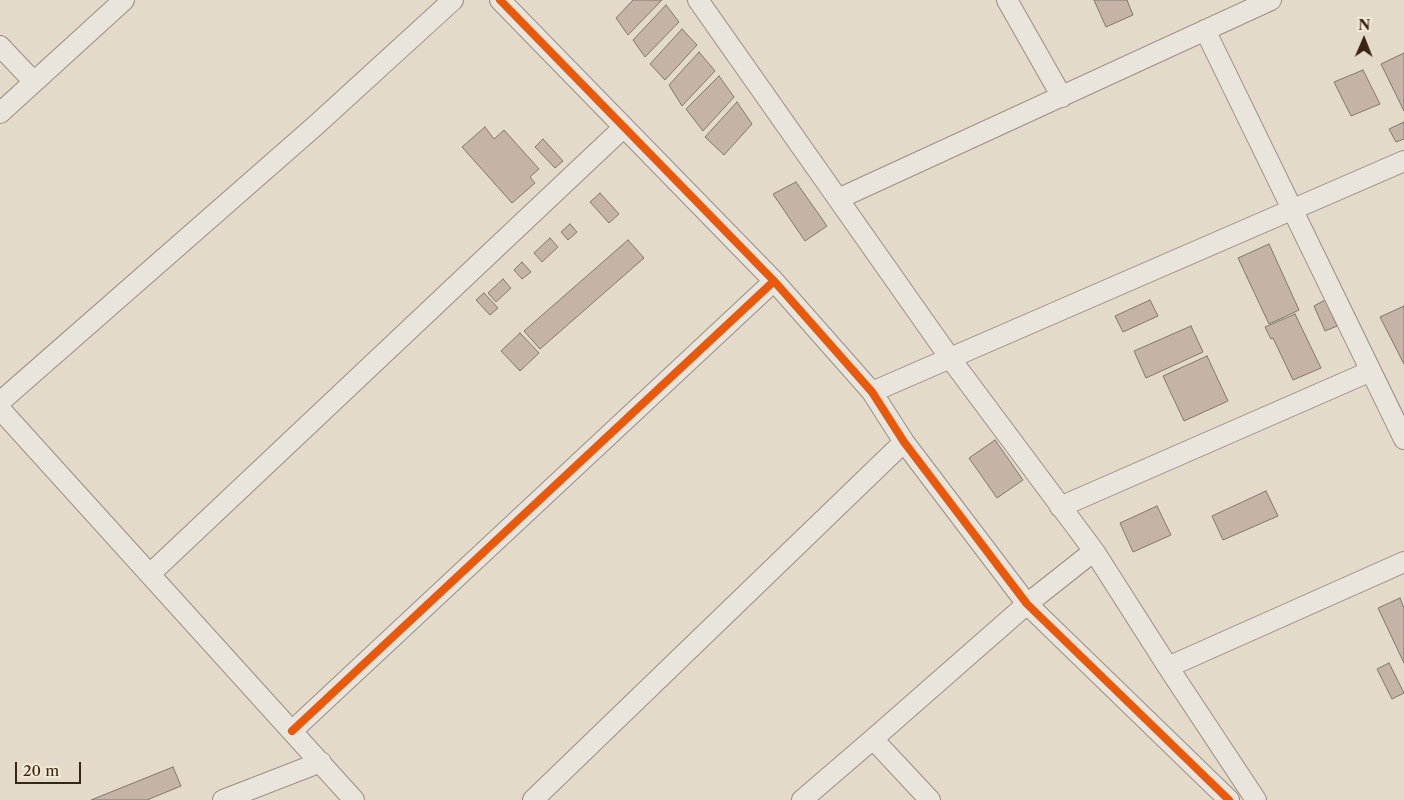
<!DOCTYPE html>
<html>
<head>
<meta charset="utf-8">
<style>
	body { margin:0 }
	#map { position:relative; width:1404px; height:800px; overflow:hidden; background:#e4daca; font-family:"Libre Caslon Text",serif }
	canvas { display:block }
	.north { position:absolute; left:1339px; top:15px; width:50px; height:50px; -webkit-text-stroke:4px #f4e9d5; paint-order:stroke; rotate:1deg; font-size:14px; font-weight:700; line-height:20px; text-align:center; color:#3a2413 }
	.north::after { content:''; display:block; margin:auto; width:18px; height:22px; background:#3a2413; clip-path:polygon(50% 0,100% 100%,50% 72%,0 100%) }
	.scale { position:absolute; left:15px; top:762px; width:66px; height:22px; box-sizing:border-box; border:2px solid #3a2413; border-top:0; padding-left:6px; font-size:15px; line-height:18px; white-space:nowrap; color:#3a2413; -webkit-text-stroke:4px #f4e9d5; paint-order:stroke }
</style>
</head>
<body>
<div id="map">
<canvas width="1404" height="800"></canvas>
<div class="north">N</div>
<div class="scale">20 m</div>
</div>
<script>
const c = document.querySelector('canvas').getContext('2d');
c.lineJoin = 'round';
function fillPath(path, color) { c.fillStyle = color; c.fill(path, 'evenodd'); }
const poly = rows => new Path2D(rows.map(r => 'M' + r).join(''));
function trace(path, color, width, dash) { c.strokeStyle = color; c.lineWidth = width; c.lineCap = dash ? 'butt' : 'round'; c.setLineDash(dash || []); c.stroke(path); }
const building = poly([
	[633,0,662,0,628,35,616,18,633,0],
	[1094,0,1127,0,1133,15,1106,27,1094,0],
	[666,5,679,22,645,57,633,40,666,5],
	[682,29,697,45,665,80,650,64,682,29],
	[699,52,715,71,682,106,669,85,699,52],
	[1404,53,1404,111,1381,64,1404,53],
	[1363,70,1380,104,1351,116,1334,82,1363,70],
	[719,76,734,97,703,131,686,109,719,76],
	[737,102,752,124,724,155,705,137,737,102],
	[1404,122,1404,139,1396,142,1389,129,1404,122],
	[485,127,494,139,504,130,539,169,530,177,535,183,512,203,462,147,485,127],
	[543,139,563,161,555,168,535,147,543,139],
	[796,182,827,226,805,241,773,194,796,182],
	[600,193,619,214,609,223,590,202,600,193],
	[570,224,577,232,568,240,561,232,570,224],
	[550,238,558,247,542,262,534,253,550,238],
	[628,240,644,258,540,349,524,331,628,240],
	[1269,244,1299,310,1269,324,1238,258,1269,244],
	[522,262,531,272,522,279,514,270,522,262],
	[503,279,511,288,496,302,488,293,503,279],
	[484,293,498,308,490,315,476,300,484,293],
	[1150,300,1158,316,1123,332,1115,316,1150,300],
	[1325,300,1337,326,1325,331,1314,306,1325,300],
	[1404,306,1404,364,1380,317,1404,306],
	[1295,314,1321,368,1293,380,1273,338,1271,339,1265,327,1295,314],
	[1191,326,1203,352,1146,378,1134,351,1191,326],
	[520,333,539,353,520,371,501,351,520,333],
	[1207,356,1228,401,1184,421,1163,376,1207,356],
	[995,440,1023,480,997,498,969,458,995,440],
	[1266,491,1278,516,1223,540,1212,516,1266,491],
	[1157,506,1171,535,1133,552,1120,523,1157,506],
	[1400,598,1404,608,1404,663,1378,608,1400,598],
	[1389,663,1404,693,1392,699,1377,669,1389,663],
	[173,767,181,786,147,800,91,800,173,767]
]);
fillPath(building, '#c6b3a8');
trace(building, '#7f776c', 1);
const street = poly([
	[500,0,774,281,872,392,904,442,1027,604,1229,800],
	[698,0,950,358,1094,551,1168,667,1256,800],
	[1007,0,1062,97],
	[1205,30,1404,439],
	[0,46,34,82],
	[0,113,124,0],
	[838,199,1271,0],
	[872,392,1404,161],
	[0,402,315,126,453,0],
	[0,409,354,800],
	[1060,507,1371,371],
	[150,574,624,127],
	[1168,667,1404,562],
	[292,731,774,281],
	[873,739,930,800],
	[223,800,321,762],
	[533,800,904,442],
	[802,800,873,739,1027,604,1094,551]
]);
trace(street, '#988f84', 22);
trace(street, '#e9e4dc', 20);
trace(poly([
	[500,0,774,281,872,392,904,442,1027,604,1229,800],
	[292,731,774,281]
]), '#e8590c', 8);
</script>
</body>
</html>
